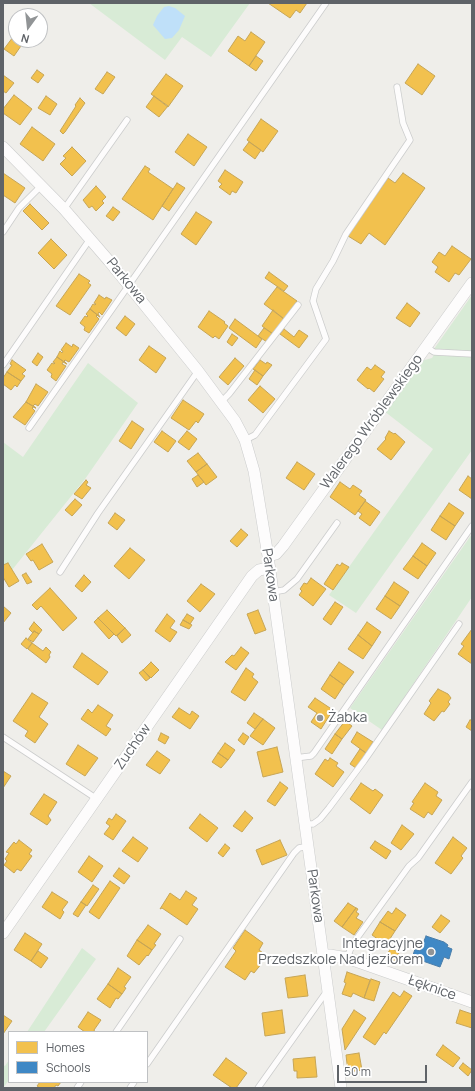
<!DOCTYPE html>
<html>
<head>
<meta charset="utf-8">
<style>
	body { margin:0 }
	#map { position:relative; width:475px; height:1091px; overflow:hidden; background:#efeeea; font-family:Manrope,sans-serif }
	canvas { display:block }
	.frame { position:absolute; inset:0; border:4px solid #5f6368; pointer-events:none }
	.legend { position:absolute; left:8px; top:1031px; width:140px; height:52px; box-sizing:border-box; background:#fff; border:1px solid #bfc1c3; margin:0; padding:5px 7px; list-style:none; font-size:12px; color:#5f6368 }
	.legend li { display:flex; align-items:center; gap:8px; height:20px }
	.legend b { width:20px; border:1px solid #bfc1c3 }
	.north { position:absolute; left:8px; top:8px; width:40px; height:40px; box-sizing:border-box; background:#fff; border:1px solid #bfc1c3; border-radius:50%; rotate:195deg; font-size:11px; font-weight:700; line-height:16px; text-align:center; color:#5f6368 }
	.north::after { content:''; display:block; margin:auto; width:14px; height:18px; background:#919496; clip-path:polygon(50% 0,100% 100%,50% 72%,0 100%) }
	.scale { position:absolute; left:337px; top:1065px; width:90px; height:18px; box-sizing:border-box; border:2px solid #5f6368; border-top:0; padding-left:5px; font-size:12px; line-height:14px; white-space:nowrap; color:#5f6368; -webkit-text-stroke:3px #fff; paint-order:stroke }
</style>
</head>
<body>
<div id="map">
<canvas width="475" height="1091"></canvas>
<div class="frame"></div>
<ul class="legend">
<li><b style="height:11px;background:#f2c14e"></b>Homes</li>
<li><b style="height:11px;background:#3f88c5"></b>Schools</li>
</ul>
<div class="north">N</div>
<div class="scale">50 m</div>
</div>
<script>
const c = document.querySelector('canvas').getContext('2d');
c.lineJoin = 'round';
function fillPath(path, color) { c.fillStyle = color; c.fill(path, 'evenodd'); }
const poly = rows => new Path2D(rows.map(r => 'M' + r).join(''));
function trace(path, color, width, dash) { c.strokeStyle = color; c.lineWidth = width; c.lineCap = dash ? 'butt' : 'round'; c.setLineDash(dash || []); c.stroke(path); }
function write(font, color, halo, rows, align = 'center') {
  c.font = font + ' Manrope,sans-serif'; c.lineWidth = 4; c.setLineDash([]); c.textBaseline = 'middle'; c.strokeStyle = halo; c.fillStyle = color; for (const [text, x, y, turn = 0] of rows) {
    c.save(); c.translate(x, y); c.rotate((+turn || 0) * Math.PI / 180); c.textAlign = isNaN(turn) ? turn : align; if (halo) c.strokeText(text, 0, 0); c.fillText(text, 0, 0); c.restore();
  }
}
fillPath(poly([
	[89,3,250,3,211,57,182,37,165,60],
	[472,295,472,450,356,613,329,595,433,449,384,411,421,361,432,358,437,350,434,349],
	[88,363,138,403,85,479,12,570,8,563,3,565,3,442,23,457],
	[472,534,472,597,382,730,350,708],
	[82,948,96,959,44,1032,27,1032],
	[9,1060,9,1080,3,1088,3,1065,5,1066]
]), '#d8ebd6');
fillPath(poly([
	[169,6,175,8,185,16,179,30,172,38,165,39,153,25,157,16,164,7]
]), '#bfe0f9');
const homes = poly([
	[268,3,307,3,300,13,296,10,290,18,268,3],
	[31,11,38,16,28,16,31,11],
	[251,32,265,42,249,66,228,51,238,36,245,41,251,32],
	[16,33,16,40,23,40,21,42,23,43,14,56,4,49,16,33],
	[256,56,263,61,256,71,249,66,256,56],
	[418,64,435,76,422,95,405,83,418,64],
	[37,70,44,75,38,83,31,78,37,70],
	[107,72,115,77,103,94,95,89,107,72],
	[166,74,183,86,168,107,151,94,166,74],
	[3,75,14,83,6,93,3,91,3,75],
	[14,95,32,109,20,125,3,113,3,109,14,95],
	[46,96,57,104,50,115,38,108,46,96],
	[154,96,168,106,159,117,146,107,154,96],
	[80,98,85,103,65,132,63,134,60,131,76,106,75,105,80,98],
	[261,119,278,131,263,152,247,140,261,119],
	[32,127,55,144,43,161,20,144,32,127],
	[188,134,207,147,194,166,175,152,188,134],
	[249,142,261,150,255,159,243,150,249,142],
	[72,147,86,161,72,176,60,164,66,158,63,156,72,147],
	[145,166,150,169,148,172,173,189,153,220,122,199,145,166],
	[225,170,243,182,236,193,232,191,230,195,219,187,222,184,218,181,225,170],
	[3,173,25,188,15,203,3,195,3,173],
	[403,173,425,188,385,245,369,233,361,244,348,236,388,178,395,183,403,173],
	[177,183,185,188,169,211,162,206,177,183],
	[96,186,106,197,102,201,104,203,96,211,92,206,89,208,83,200,96,186],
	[30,204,49,223,42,230,23,211,30,204],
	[113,207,120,212,113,221,106,216,113,207],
	[196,212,212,222,196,245,181,234,196,212],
	[51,239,67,255,54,269,38,253,51,239],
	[452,246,471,259,459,275,455,273,449,282,435,272,438,267,432,262,439,252,445,256,452,246],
	[269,272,288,286,284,291,265,278,269,272],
	[79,274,90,281,88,283,91,285,70,315,56,306,79,274],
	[277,287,297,301,284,319,264,304,277,287],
	[99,295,105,299,106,297,112,300,102,315,99,312,98,314,100,317,90,309,93,304,95,305,96,304,94,303,99,295],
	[407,303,420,313,410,327,396,318,407,303],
	[90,309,100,317,97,315,96,316,99,319,89,333,84,330,85,327,80,323,85,316,87,317,88,316,86,314,90,309],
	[273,310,284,319,273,334,262,326,273,310],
	[209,311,225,322,224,323,228,326,219,339,215,336,213,338,198,327,209,311],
	[125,316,135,324,126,336,116,328,125,316],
	[235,319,262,339,256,348,229,328,235,319],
	[264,328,273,334,267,342,258,336,264,328],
	[284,329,294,337,299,330,308,336,299,348,280,334,284,329],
	[232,334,238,338,232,346,227,342,232,334],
	[66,343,72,347,73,344,79,348,69,362,65,360,64,361,67,364,57,357,60,351,62,353,63,351,61,350,66,343],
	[149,346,166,358,156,373,139,360,149,346],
	[38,353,43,357,37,366,32,362,38,353],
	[57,357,67,364,63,362,62,364,66,366,56,381,51,377,52,374,47,370,52,363,54,364,55,363,53,362,57,357],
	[235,358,244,366,228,385,219,377,235,358],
	[12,360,26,370,22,374,25,376,21,381,7,372,12,365,10,364,12,360],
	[260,360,266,364,267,362,272,365,263,376,253,369,260,360],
	[375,365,385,372,381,377,384,379,374,392,369,388,368,389,357,380,367,367,371,370,375,365],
	[255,370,263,376,257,385,249,379,255,370],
	[7,372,21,381,17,387,15,385,11,390,3,384,3,378,7,372],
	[36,384,48,392,38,406,35,404,33,406,36,408,26,402,36,384],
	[260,386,275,399,263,413,248,400,260,386],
	[183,400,204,414,198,423,196,421,189,430,171,418,183,400],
	[26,402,36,408,33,407,32,408,35,411,25,425,13,417,26,402],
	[132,421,144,429,131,449,119,441,132,421],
	[162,431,176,441,168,452,154,442,162,431],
	[187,431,197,439,189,450,178,442,187,431],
	[389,431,394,434,395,433,405,442,391,460,377,449,386,439,385,438,389,431],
	[198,453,207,464,196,472,187,461,198,453],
	[297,462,315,474,304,490,286,478,297,462],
	[207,464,217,477,206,485,196,472,207,464],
	[198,475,204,482,197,487,192,479,198,475],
	[468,476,472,479,472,499,459,490,468,476],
	[86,480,88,482,86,485,91,488,82,499,74,494,86,480],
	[340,482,350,489,353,485,362,491,359,495,366,500,355,515,330,497,340,482],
	[75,499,82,505,72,516,65,510,75,499],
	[365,501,380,512,370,526,359,518,362,514,358,511,365,501],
	[449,503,464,513,455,526,440,516,449,503],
	[115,513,125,520,117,530,108,523,115,513],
	[440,516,455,526,446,540,431,530,440,516],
	[241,529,248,535,237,547,230,541,241,529],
	[422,543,436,553,427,566,413,556,422,543],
	[42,544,53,562,39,570,33,560,31,561,26,554,42,544],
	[130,548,145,560,129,579,114,566,130,548],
	[413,556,427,566,418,579,403,569,413,556],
	[8,563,19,581,9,587,3,577,3,565,8,563],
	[342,563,349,567,333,590,324,584,337,564,340,566,342,563],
	[26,573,32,582,27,584,22,575,26,573],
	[84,575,91,582,82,592,75,586,84,575],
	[311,578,326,589,313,606,299,595,302,591,300,589,304,583,307,584,311,578],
	[394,582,409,592,400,606,385,596,394,582],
	[201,584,215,594,200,612,187,601,201,584],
	[50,588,77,618,63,631,41,606,37,610,32,605,50,588],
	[385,596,400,606,391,619,376,609,385,596],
	[335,602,343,607,331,625,323,619,335,602],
	[3,606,11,613,3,623,3,606],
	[107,610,125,628,116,636,98,618,107,610],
	[258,610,266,630,255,634,247,614,258,610],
	[167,614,175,621,170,628,177,632,170,642,155,631,167,614],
	[187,614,194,618,190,624,183,620,187,614],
	[98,618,114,634,109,639,94,622,98,618],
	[183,620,192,625,189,629,180,625,183,620],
	[34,622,42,630,39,634,34,631,33,633,29,629,34,622],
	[367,622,381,632,372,646,358,635,367,622],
	[125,628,131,635,122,643,117,636,125,628],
	[472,629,472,664,458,654,464,646,461,644,472,629],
	[34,631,39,634,33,642,28,639,34,631],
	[358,635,372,646,363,659,348,649,358,635],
	[26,638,32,643,27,649,21,644,26,638],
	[32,643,43,651,46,647,51,652,49,655,50,657,46,663,28,649,32,643],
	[241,647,249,653,236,670,225,662,232,655,234,656,241,647],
	[82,653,108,672,98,685,73,667,82,653],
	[151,662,159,670,151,678,143,670,151,662],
	[339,662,354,672,344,685,330,675,339,662],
	[246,668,254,674,252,677,258,682,245,701,231,692,246,668],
	[143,670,150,678,146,681,139,673,143,670],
	[330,675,344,685,335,699,321,689,330,675],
	[438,689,448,694,451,698,448,702,450,704,444,712,442,711,434,721,424,714,431,703,429,701,438,689],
	[32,693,48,703,39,717,48,724,35,743,25,736,28,731,13,721,32,693],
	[315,698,333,710,321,729,311,722,317,713,308,707,315,698],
	[98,705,113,715,106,726,111,729,106,736,81,719,88,709,92,713,98,705],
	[179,708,190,715,192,711,199,716,190,729,172,717,179,708],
	[254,713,263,719,255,729,247,723,254,713],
	[263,719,275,728,263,745,250,736,263,719],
	[470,720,472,720,472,731,466,727,470,720],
	[345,721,352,726,342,739,335,734,345,721],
	[357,732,373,742,366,753,351,742,357,732],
	[161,733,169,737,165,744,158,740,161,733],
	[243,733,249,737,244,745,238,740,243,733],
	[335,734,342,739,332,754,325,749,335,734],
	[225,743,235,750,228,760,218,753,225,743],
	[78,745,98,758,85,776,66,764,78,745],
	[277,747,283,772,263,777,257,752,277,747],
	[360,749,366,753,356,768,350,764,360,749],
	[157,751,170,760,160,774,146,765,157,751],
	[218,753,228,760,221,768,212,762,218,753],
	[330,758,338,763,336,766,344,772,333,787,315,774,325,759,328,761,330,758],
	[3,771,11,776,3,788,3,771],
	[280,782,288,788,275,806,267,801,280,782],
	[361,783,373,791,375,789,383,795,370,814,350,799,361,783],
	[425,783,438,792,436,796,442,800,432,815,428,812,424,818,410,809,414,803,412,802,425,783],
	[44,794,57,802,48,816,51,820,47,825,30,814,44,794],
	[245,811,253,818,242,832,233,826,245,811],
	[116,814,126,821,113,840,104,834,110,826,106,823,109,818,112,820,116,814],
	[200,814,218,828,207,842,189,828,200,814],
	[402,825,414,834,401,850,391,843,402,825],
	[133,837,148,848,138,862,122,851,133,837],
	[453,837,467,848,461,856,463,858,451,874,435,863,453,837],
	[19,840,32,850,29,854,32,856,21,871,17,869,14,873,4,865,7,861,5,859,9,853,6,852,14,842,16,844,19,840],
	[280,840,287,855,262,865,256,850,280,840],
	[375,841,391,851,386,859,370,848,375,841],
	[225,844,230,848,223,857,218,853,225,844],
	[89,856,103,866,92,882,78,872,89,856],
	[119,868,130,876,124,884,113,876,119,868],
	[110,881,120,888,99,919,89,912,110,881],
	[93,885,99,889,87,906,81,902,93,885],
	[186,891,197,898,192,905,198,909,187,925,162,908,160,909,170,893,180,900,186,891],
	[52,892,68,902,62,910,64,912,60,919,42,907,52,892],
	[81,902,86,905,78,917,73,914,81,902],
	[348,903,356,908,342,927,334,921,348,903],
	[356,908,358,909,356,912,359,914,356,918,363,922,354,935,342,927,356,908],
	[396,908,406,915,395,931,380,922,388,911,392,914,396,908],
	[441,915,450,921,440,933,432,927,441,915],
	[380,922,395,931,386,945,372,935,380,922],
	[148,925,161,934,154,944,156,945,152,950,137,940,148,925],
	[245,930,263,943,259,950,263,953,258,960,262,963,254,973,251,971,245,980,225,967,236,951,233,948,245,930],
	[25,933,42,944,31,961,14,950,25,933],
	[137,940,152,950,148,956,147,955,139,965,127,956,137,940],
	[391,948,399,953,394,961,386,956,391,948],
	[38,951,48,958,41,968,31,961,38,951],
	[118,968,131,977,124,987,126,988,122,994,108,984,118,968],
	[347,972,370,980,364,998,353,993,351,997,342,994,346,983,344,982,347,972],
	[305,975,308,996,288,998,285,978,305,975],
	[371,979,380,982,374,1001,364,998,371,979],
	[108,984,122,994,118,999,116,998,110,1008,97,999,108,984],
	[404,991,412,996,386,1034,384,1032,375,1045,363,1037,393,992,400,997,404,991],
	[282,1010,285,1033,265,1036,262,1013,282,1010],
	[354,1010,366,1018,345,1050,342,1029,354,1010],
	[460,1010,472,1014,472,1028,456,1023,460,1010],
	[88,1012,101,1020,94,1030,95,1032,85,1032,78,1027,88,1012],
	[3,1015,12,1021,3,1034,3,1015],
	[443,1045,460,1058,453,1067,436,1055,443,1045],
	[359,1053,362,1070,348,1072,346,1055,359,1053],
	[315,1057,317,1077,297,1078,297,1071,294,1071,293,1059,315,1057],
	[226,1058,247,1073,236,1088,232,1088,213,1075,226,1058],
	[463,1063,472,1070,468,1076,459,1068,463,1063],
	[40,1082,61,1082,58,1086,56,1085,54,1088,40,1088,37,1086,40,1082]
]);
fillPath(homes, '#f2c14e');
trace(homes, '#c6a556', 1);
const schools = poly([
	[426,936,444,942,448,945,447,947,452,949,449,959,444,957,440,967,417,959,417,957,413,955,415,949,420,951,426,936]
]);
fillPath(schools, '#3f88c5');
trace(schools, '#497da9', 1);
const service = poly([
	[64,209,127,120],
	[3,232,19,208,41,186],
	[426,347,434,352,472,354],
	[3,365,90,239],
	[221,402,229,394,298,305],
	[29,428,326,3],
	[245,440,255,435,326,339,313,301,316,289,333,261,346,234,410,140,403,123,397,87],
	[60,572,98,513,198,371],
	[273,592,284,590,297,579,337,523],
	[3,737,97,799],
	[295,758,311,756,314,753,472,526],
	[305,824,313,824,320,819,329,808,364,761,459,624],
	[347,958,352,945,370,920,409,866,418,858,472,782],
	[116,1032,180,939],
	[147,1064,294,853,299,848,308,846],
	[77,1088,81,1082],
	[130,1088,134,1082],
	[258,1088,327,991]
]);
const minor = poly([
	[3,147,64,209,109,261,198,371,235,421,245,440,254,471,268,556,323,955,341,1088],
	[268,556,276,554,283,546,472,283],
	[3,933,252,576,259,570,269,568],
	[323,955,330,955,347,958,472,1002]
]);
trace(service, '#cbcccc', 7);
trace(minor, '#cbcccc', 12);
trace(service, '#fdfcfc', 5.5);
trace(minor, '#fdfcfc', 11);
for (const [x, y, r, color] of [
	[320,718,4,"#919496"],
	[431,952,4,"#919496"]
]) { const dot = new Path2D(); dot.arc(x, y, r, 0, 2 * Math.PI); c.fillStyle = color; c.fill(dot); trace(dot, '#fff', 1.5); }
write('14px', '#5f6368', '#fff', [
	["Parkowa",126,281,51],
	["Walerego Wróblewskiego",372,422,-54],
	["Parkowa",270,575,82],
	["Zuchów",133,747,-55],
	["Parkowa",315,896,82],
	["Łęknice",432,988,19]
]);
write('14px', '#5f6368', '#fff', [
	["Żabka",328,718],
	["Integracyjne",423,944,"right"],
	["Przedszkole Nad jeziorem",423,960,"right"]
], 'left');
</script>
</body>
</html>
